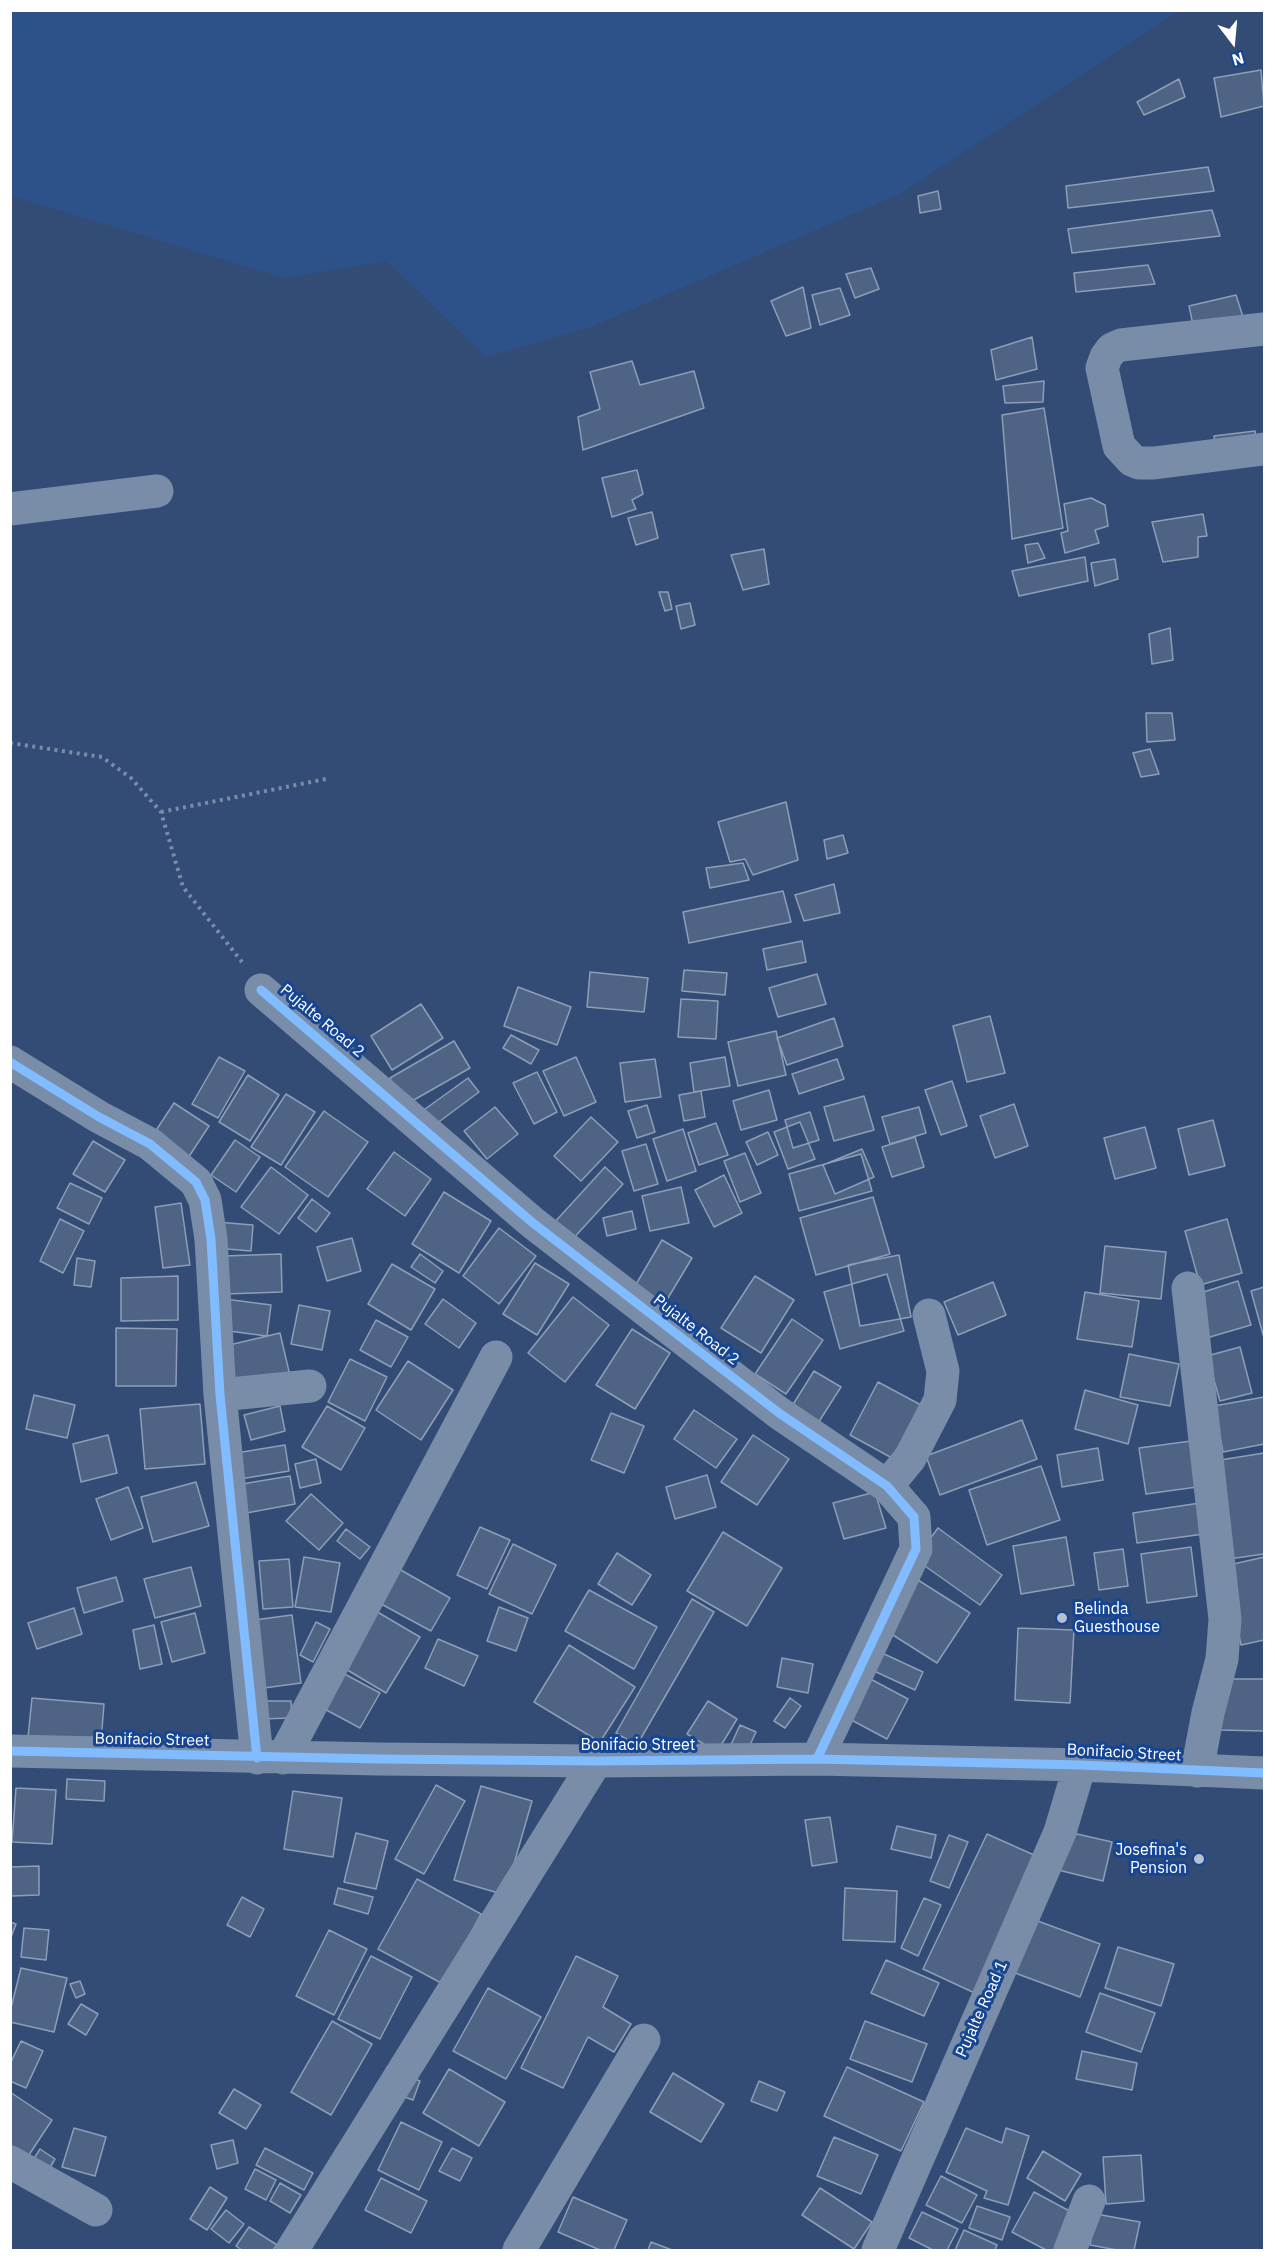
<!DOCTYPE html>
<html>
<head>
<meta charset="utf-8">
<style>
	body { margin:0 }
	#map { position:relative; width:1275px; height:2261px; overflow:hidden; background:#324c76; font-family:"IBM Plex Sans",sans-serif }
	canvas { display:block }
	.frame { position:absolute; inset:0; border:12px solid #fff; pointer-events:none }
	.north { position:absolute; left:1203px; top:12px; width:60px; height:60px; -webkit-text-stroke:4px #154593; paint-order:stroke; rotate:164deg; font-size:16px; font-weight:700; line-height:24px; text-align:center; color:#fff }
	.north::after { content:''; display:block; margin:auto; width:21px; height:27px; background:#fff; clip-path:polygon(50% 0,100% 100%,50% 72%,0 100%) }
</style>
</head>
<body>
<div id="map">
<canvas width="1275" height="2261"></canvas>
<div class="frame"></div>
<div class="north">N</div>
</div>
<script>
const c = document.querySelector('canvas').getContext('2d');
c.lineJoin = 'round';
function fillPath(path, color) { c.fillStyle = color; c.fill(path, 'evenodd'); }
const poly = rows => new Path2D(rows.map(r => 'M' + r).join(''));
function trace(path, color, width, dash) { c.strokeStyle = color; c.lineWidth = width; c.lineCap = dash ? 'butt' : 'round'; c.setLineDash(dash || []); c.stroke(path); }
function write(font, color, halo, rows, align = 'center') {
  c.font = font + ' "IBM Plex Sans",sans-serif'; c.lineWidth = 6; c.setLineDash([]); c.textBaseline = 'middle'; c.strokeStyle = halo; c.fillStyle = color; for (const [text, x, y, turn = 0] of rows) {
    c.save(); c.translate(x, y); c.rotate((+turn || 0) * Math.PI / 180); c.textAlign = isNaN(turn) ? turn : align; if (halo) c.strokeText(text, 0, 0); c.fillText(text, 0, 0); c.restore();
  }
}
fillPath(poly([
	[10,11,11,10,1178,11,902,193,591,327,486,357,387,261,284,278,11,196]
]), '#2d5189');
const building = poly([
	[1261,70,1264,106,1221,117,1214,78,1261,70],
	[1179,79,1185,97,1144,115,1137,102,1179,79],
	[1208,167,1214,191,1068,208,1066,186,1208,167],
	[938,191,941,209,920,213,918,196,938,191],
	[1212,210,1220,236,1072,253,1068,229,1212,210],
	[1148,265,1155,284,1076,292,1074,273,1148,265],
	[871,268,879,289,855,298,846,274,871,268],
	[803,287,811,328,786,336,771,301,803,287],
	[840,288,850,315,820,325,812,295,840,288],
	[1236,295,1243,317,1193,325,1189,306,1236,295],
	[1032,337,1037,369,996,380,991,350,1032,337],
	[632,361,640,385,694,371,704,408,583,450,578,417,600,409,590,372,632,361],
	[1044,381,1043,402,1005,403,1003,386,1044,381],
	[1044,408,1063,528,1012,539,1002,415,1044,408],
	[1255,431,1257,445,1215,448,1214,436,1255,431],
	[637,470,643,494,632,500,636,509,612,517,602,478,637,470],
	[1091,498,1105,505,1108,526,1095,530,1099,543,1065,553,1061,533,1068,531,1064,504,1091,498],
	[652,512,658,538,636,545,628,518,652,512],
	[1203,514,1207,536,1198,537,1198,557,1163,562,1152,522,1203,514],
	[1038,543,1045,558,1028,563,1025,545,1038,543],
	[764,549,769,584,743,590,731,555,764,549],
	[1085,557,1088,581,1019,596,1012,571,1085,557],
	[1115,559,1118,579,1095,586,1091,563,1115,559],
	[659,592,668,592,672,609,665,611,659,592],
	[690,603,695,625,681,629,676,606,690,603],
	[1170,628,1173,660,1152,664,1149,634,1170,628],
	[1146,713,1172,713,1175,740,1147,742,1146,713],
	[1150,749,1159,774,1141,777,1133,753,1150,749],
	[786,802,798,860,753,875,745,859,730,862,718,822,786,802],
	[843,835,848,853,827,859,824,840,843,835],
	[743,863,749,880,710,888,706,868,743,863],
	[834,884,840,913,804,921,795,895,834,884],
	[783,891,791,922,689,943,683,912,783,891],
	[802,941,806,962,767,970,763,949,802,941],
	[684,970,727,973,725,995,682,991,684,970],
	[590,972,648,978,644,1012,587,1007,590,972],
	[817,974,826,1004,778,1017,769,988,817,974],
	[518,987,571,1007,557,1045,504,1026,518,987],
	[681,999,718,1001,716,1039,678,1037,681,999],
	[421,1004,443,1038,392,1070,371,1036,421,1004],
	[990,1016,1005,1073,967,1082,953,1026,990,1016],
	[834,1018,843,1046,787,1065,777,1038,834,1018],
	[776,1031,786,1075,738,1086,728,1042,776,1031],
	[511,1035,539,1050,531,1064,503,1048,511,1035],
	[454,1041,470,1068,405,1105,390,1078,454,1041],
	[219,1057,245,1071,218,1118,192,1104,219,1057],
	[576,1057,596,1102,564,1116,543,1071,576,1057],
	[725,1057,730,1086,694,1092,690,1063,725,1057],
	[655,1059,661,1097,625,1102,620,1063,655,1059],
	[837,1059,844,1079,799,1094,792,1074,837,1059],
	[537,1072,557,1112,534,1124,513,1083,537,1072],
	[248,1075,279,1095,250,1141,219,1122,248,1075],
	[468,1078,479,1092,432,1127,421,1112,468,1078],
	[952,1081,967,1126,941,1135,925,1090,952,1081],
	[769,1090,777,1120,741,1130,733,1101,769,1090],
	[701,1091,705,1117,684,1121,679,1095,701,1091],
	[286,1094,315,1112,281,1165,251,1147,286,1094],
	[864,1096,874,1130,834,1141,824,1107,864,1096],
	[174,1103,209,1126,188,1158,153,1135,174,1103],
	[1014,1104,1028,1146,995,1158,980,1116,1014,1104],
	[647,1105,655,1132,637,1138,628,1111,647,1105],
	[495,1107,518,1134,487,1159,464,1131,495,1107],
	[919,1107,926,1133,890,1144,882,1117,919,1107],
	[324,1111,368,1142,328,1197,285,1167,324,1111],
	[810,1112,819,1140,793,1148,785,1120,810,1112],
	[591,1117,618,1142,581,1181,554,1156,591,1117],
	[1213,1120,1225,1166,1189,1175,1178,1129,1213,1120],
	[800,1122,815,1159,788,1169,774,1132,800,1122],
	[716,1123,728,1155,699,1165,688,1133,716,1123],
	[1145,1127,1156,1168,1115,1179,1104,1138,1145,1127],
	[683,1129,696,1171,667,1181,653,1139,683,1129],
	[768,1132,778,1155,757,1165,746,1142,768,1132],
	[915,1137,924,1167,892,1177,882,1147,915,1137],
	[235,1140,260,1157,236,1192,211,1175,235,1140],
	[93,1141,125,1160,105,1192,73,1174,93,1141],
	[646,1144,658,1184,634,1191,622,1151,646,1144],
	[862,1149,874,1177,835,1194,823,1165,862,1149],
	[394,1152,431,1179,405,1216,367,1189,394,1152],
	[745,1153,761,1193,740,1202,724,1161,745,1153],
	[861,1154,872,1191,799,1211,789,1174,861,1154],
	[271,1167,308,1195,279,1234,241,1207,271,1167],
	[605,1167,623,1184,571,1241,553,1224,605,1167],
	[724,1175,742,1213,714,1227,695,1190,724,1175],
	[70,1183,102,1198,89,1224,57,1208,70,1183],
	[681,1187,689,1223,650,1231,642,1196,681,1187],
	[444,1192,491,1221,459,1273,412,1244,444,1192],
	[873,1197,890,1254,816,1275,800,1218,873,1197],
	[312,1199,330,1213,316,1232,298,1218,312,1199],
	[181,1203,190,1265,163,1268,155,1207,181,1203],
	[632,1211,636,1229,607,1236,603,1218,632,1211],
	[60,1219,84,1231,63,1273,40,1261,60,1219],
	[1227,1219,1242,1273,1200,1285,1185,1231,1227,1219],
	[217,1222,253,1225,251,1251,215,1248,217,1222],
	[499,1228,536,1256,499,1304,463,1276,499,1228],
	[352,1238,361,1271,327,1281,317,1247,352,1238],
	[662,1240,692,1258,665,1303,635,1286,662,1240],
	[1105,1246,1166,1252,1161,1299,1100,1293,1105,1246],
	[281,1254,282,1292,225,1294,223,1256,281,1254],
	[420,1254,443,1271,435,1283,411,1267,420,1254],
	[899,1255,911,1317,860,1326,848,1265,899,1255],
	[77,1258,95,1261,91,1287,74,1285,77,1258],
	[535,1263,569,1284,537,1335,503,1314,535,1263],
	[392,1264,435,1289,411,1330,368,1304,392,1264],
	[887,1274,904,1331,840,1349,824,1292,887,1274],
	[178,1276,178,1320,121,1321,121,1278,178,1276],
	[755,1276,794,1300,761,1353,721,1328,755,1276],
	[1238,1281,1251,1325,1203,1339,1191,1296,1238,1281],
	[993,1282,1006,1315,958,1335,944,1302,993,1282],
	[1264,1287,1264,1338,1251,1291,1264,1287],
	[1085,1292,1139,1301,1132,1347,1077,1339,1085,1292],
	[573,1297,609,1325,565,1382,528,1353,573,1297],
	[225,1299,271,1305,267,1336,221,1330,225,1299],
	[443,1299,476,1323,459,1348,425,1324,443,1299],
	[299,1305,330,1311,322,1350,291,1344,299,1305],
	[792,1319,823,1340,786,1394,755,1374,792,1319],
	[376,1320,408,1337,391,1367,360,1350,376,1320],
	[116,1328,177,1329,176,1386,116,1386,116,1328],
	[632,1329,670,1353,635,1409,596,1385,632,1329],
	[280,1333,291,1380,235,1393,225,1346,280,1333],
	[1240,1347,1252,1393,1220,1401,1207,1356,1240,1347],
	[1129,1354,1179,1364,1170,1406,1120,1397,1129,1354],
	[350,1359,387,1377,365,1421,328,1402,350,1359],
	[408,1361,453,1390,421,1440,376,1410,408,1361],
	[814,1371,841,1387,813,1431,787,1414,814,1371],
	[878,1382,921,1405,892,1458,850,1435,878,1382],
	[1085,1390,1138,1405,1128,1444,1075,1429,1085,1390],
	[34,1395,75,1405,67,1438,26,1429,34,1395],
	[1264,1397,1264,1444,1223,1452,1214,1406,1264,1397],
	[200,1404,205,1464,145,1469,140,1409,200,1404],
	[280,1406,285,1431,251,1440,244,1415,280,1406],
	[327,1406,365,1428,341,1470,302,1447,327,1406],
	[694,1410,737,1439,716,1468,674,1439,694,1410],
	[611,1413,644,1426,624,1473,591,1460,611,1413],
	[1022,1420,1037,1459,940,1495,926,1456,1022,1420],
	[108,1435,117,1473,81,1482,73,1444,108,1435],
	[753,1435,789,1459,757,1505,721,1482,753,1435],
	[1191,1441,1197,1487,1146,1494,1139,1448,1191,1441],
	[285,1445,289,1471,240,1479,236,1453,285,1445],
	[1098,1448,1103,1480,1062,1487,1057,1455,1098,1448],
	[1264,1453,1264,1554,1229,1559,1214,1461,1264,1453],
	[316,1459,321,1483,300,1488,295,1464,316,1459],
	[1041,1466,1060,1520,987,1545,969,1490,1041,1466],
	[707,1475,716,1507,675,1519,666,1487,707,1475],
	[290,1476,295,1504,241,1514,236,1485,290,1476],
	[196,1482,209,1526,153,1542,141,1497,196,1482],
	[128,1487,143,1528,111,1540,96,1499,128,1487],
	[875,1492,886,1528,844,1539,833,1503,875,1492],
	[311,1494,343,1523,319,1550,286,1521,311,1494],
	[1200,1503,1204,1534,1137,1543,1133,1513,1200,1503],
	[480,1527,510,1540,487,1589,457,1575,480,1527],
	[938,1528,1002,1575,980,1605,915,1559,938,1528],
	[346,1529,370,1547,360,1559,337,1541,346,1529],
	[723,1532,782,1568,747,1626,687,1591,723,1532],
	[1066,1537,1074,1585,1021,1594,1013,1546,1066,1537],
	[513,1544,556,1565,532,1614,489,1594,513,1544],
	[1191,1547,1197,1596,1147,1603,1141,1554,1191,1547],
	[1123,1549,1128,1586,1099,1590,1094,1553,1123,1549],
	[617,1553,651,1575,632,1605,598,1584,617,1553],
	[304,1557,340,1563,331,1612,295,1607,304,1557],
	[1264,1557,1264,1640,1241,1645,1225,1566,1264,1557],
	[289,1559,293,1607,263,1609,259,1561,289,1559],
	[392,1565,450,1598,431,1631,372,1599,392,1565],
	[191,1567,201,1606,155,1618,144,1579,191,1567],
	[116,1577,123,1601,84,1613,77,1588,116,1577],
	[918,1580,970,1613,937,1663,885,1630,918,1580],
	[589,1590,657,1627,634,1669,565,1631,589,1590],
	[692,1599,714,1612,637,1745,616,1733,692,1599],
	[499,1607,528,1618,516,1651,487,1641,499,1607],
	[74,1608,82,1634,37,1649,28,1623,74,1608],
	[374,1610,420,1637,386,1693,339,1665,374,1610],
	[195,1613,205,1653,172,1662,161,1622,195,1613],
	[292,1615,301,1683,264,1688,254,1620,292,1615],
	[316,1622,330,1629,313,1662,300,1655,316,1622],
	[154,1625,162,1664,140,1669,133,1630,154,1625],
	[1018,1628,1074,1630,1070,1703,1015,1700,1018,1628],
	[438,1639,478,1656,464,1686,425,1668,438,1639],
	[569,1645,635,1687,600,1742,534,1702,569,1645],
	[882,1653,923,1672,915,1690,874,1671,882,1653],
	[782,1658,813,1664,808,1693,777,1687,782,1658],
	[337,1670,380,1693,360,1728,317,1705,337,1670],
	[863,1675,908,1699,887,1739,842,1715,863,1675],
	[1221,1679,1264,1679,1264,1731,1220,1730,1221,1679],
	[32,1698,104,1704,101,1742,28,1737,32,1698],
	[790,1698,801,1706,785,1728,774,1721,790,1698],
	[260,1701,291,1701,292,1718,260,1719,260,1701],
	[708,1701,737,1719,717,1752,687,1734,708,1701],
	[740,1725,756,1732,745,1756,729,1749,740,1725],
	[67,1779,105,1781,104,1801,66,1799,67,1779],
	[436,1785,465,1801,424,1874,395,1859,436,1785],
	[481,1786,532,1801,505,1895,454,1880,481,1786],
	[16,1788,56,1790,52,1844,12,1842,16,1788],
	[293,1791,342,1798,333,1857,284,1849,293,1791],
	[830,1817,837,1862,812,1866,805,1820,830,1817],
	[897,1826,936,1835,931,1858,891,1849,897,1826],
	[1064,1831,1112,1842,1103,1881,1054,1869,1064,1831],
	[356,1833,388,1841,376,1889,344,1882,356,1833],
	[987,1834,1043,1859,979,1995,923,1969,987,1834],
	[949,1835,968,1842,949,1888,930,1881,949,1835],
	[39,1866,39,1895,11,1896,10,1867,39,1866],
	[417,1879,481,1914,443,1984,378,1949,417,1879],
	[338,1888,373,1897,368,1914,334,1904,338,1888],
	[845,1888,897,1891,895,1942,843,1940,845,1888],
	[242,1897,264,1909,250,1937,227,1925,242,1897],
	[924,1898,941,1905,918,1956,901,1948,924,1898],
	[1035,1920,1100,1944,1080,1997,1015,1973,1035,1920],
	[10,1922,16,1924,10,1940,10,1922],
	[24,1928,49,1930,46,1960,21,1957,24,1928],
	[329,1930,367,1949,334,2015,296,1996,329,1930],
	[1118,1947,1174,1964,1161,2006,1105,1988,1118,1947],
	[371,1956,412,1977,380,2039,338,2019,371,1956],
	[576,1956,618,1976,603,2007,631,2024,614,2052,588,2037,563,2088,521,2068,576,1956],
	[886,1960,939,1983,924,2016,871,1993,886,1960],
	[21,1968,67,1978,54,2032,10,2022,10,2012,21,1968],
	[80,1981,85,1994,76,1998,70,1984,80,1981],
	[488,1988,541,2017,506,2079,453,2051,488,1988],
	[1100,1993,1155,2013,1141,2052,1086,2032,1100,1993],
	[81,2004,98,2014,86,2035,68,2024,81,2004],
	[332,2021,372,2044,331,2115,291,2092,332,2021],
	[865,2021,927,2044,912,2082,850,2059,865,2021],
	[21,2041,43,2051,26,2088,10,2081,10,2064,21,2041],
	[1082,2051,1137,2063,1132,2090,1076,2079,1082,2051],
	[847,2067,924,2102,901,2151,824,2116,847,2067],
	[449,2069,505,2102,479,2146,423,2113,449,2069],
	[673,2073,724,2104,701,2142,650,2112,673,2073],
	[405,2075,420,2081,413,2100,396,2094,405,2075],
	[759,2081,785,2092,777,2111,751,2101,759,2081],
	[234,2089,261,2105,246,2129,219,2113,234,2089],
	[10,2092,52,2120,21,2167,10,2160,10,2092],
	[401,2122,442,2142,419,2190,378,2170,401,2122],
	[74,2128,106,2137,95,2176,62,2167,74,2128],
	[966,2128,1002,2143,1006,2128,1029,2136,1008,2205,984,2198,987,2191,946,2172,966,2128],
	[834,2137,878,2155,861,2194,817,2176,834,2137],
	[233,2140,238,2163,217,2169,211,2145,233,2140],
	[265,2148,313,2173,304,2190,256,2165,265,2148],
	[452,2148,472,2158,460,2181,439,2171,452,2148],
	[40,2149,55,2159,48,2171,33,2160,40,2149],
	[1043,2151,1081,2174,1065,2201,1027,2178,1043,2151],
	[1141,2155,1144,2201,1106,2204,1103,2157,1141,2155],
	[255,2169,276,2180,266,2200,245,2189,255,2169],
	[941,2176,977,2195,962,2223,926,2205,941,2176],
	[381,2178,427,2201,411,2233,365,2210,381,2178],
	[280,2183,301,2195,290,2213,270,2201,280,2183],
	[210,2187,227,2198,207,2230,190,2219,210,2187],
	[820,2188,872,2222,854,2249,802,2215,820,2188],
	[1034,2192,1077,2215,1057,2250,1046,2250,1012,2232,1034,2192],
	[573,2197,627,2220,614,2250,600,2250,558,2232,573,2197],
	[977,2206,1010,2217,1002,2240,969,2228,977,2206],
	[226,2210,244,2224,229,2243,211,2229,226,2210],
	[922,2212,958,2229,947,2250,933,2250,909,2238,922,2212],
	[1096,2214,1140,2222,1134,2250,1117,2250,1090,2245,1096,2214],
	[249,2227,277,2245,273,2250,242,2250,236,2246,249,2227],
	[964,2230,997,2245,995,2250,955,2250,964,2230],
	[651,2242,672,2250,648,2250,651,2242]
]);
fillPath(building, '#4f6485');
trace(building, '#8e9eb7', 1.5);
trace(poly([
	[10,743,102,757,131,778,161,812,183,887,242,962],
	[161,812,326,779]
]), '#798da9', 4, [3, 4.5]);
trace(poly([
	[1264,329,1121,345,1112,349,1106,357,1102,368,1119,446,1132,460,1139,463,1154,463,1264,449],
	[10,509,157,491],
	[261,990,533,1223,779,1413,887,1486,914,1517,916,1549,817,1759],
	[10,1062,99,1117,150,1144,196,1182,205,1200,211,1239,220,1395,257,1758],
	[1188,1288,1225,1619,1222,1659,1208,1713,1197,1771],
	[220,1395,310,1386],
	[887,1486,910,1458,940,1400,943,1371,929,1315],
	[10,1751,378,1759,596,1761,817,1759,1080,1765,1264,1773],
	[283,1758,496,1357],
	[10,2162,96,2210],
	[292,2250,596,1761],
	[519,2250,644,2040],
	[878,2250,1060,1832,1080,1765],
	[1070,2250,1089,2201]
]), '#798da9', 33);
trace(poly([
	[261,990,533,1223,779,1413,887,1486,914,1517,916,1549,817,1759],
	[10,1062,99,1117,150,1144,196,1182,205,1200,211,1239,220,1395,257,1758],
	[10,1751,378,1759,596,1761,817,1759,1080,1765,1264,1773]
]), '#80bcff', 9);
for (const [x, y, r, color] of [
	[1062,1618,6,"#b7c0cf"],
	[1199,1859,6,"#b7c0cf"]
]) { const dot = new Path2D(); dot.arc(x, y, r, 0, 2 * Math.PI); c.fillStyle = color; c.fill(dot); trace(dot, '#154593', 2); }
write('16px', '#fff', '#154593', [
	["Pujalte Road 2",322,1021,40],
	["Pujalte Road 2",696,1330,38],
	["Bonifacio Street",152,1740,1],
	["Bonifacio Street",638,1745],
	["Bonifacio Street",1124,1753,3],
	["Pujalte Road 1",982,2009,-66]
]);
write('16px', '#fff', '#154593', [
	["Belinda",1074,1609],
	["Guesthouse",1074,1627],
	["Josefina's",1187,1850,"right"],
	["Pension",1187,1868,"right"]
], 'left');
</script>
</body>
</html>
